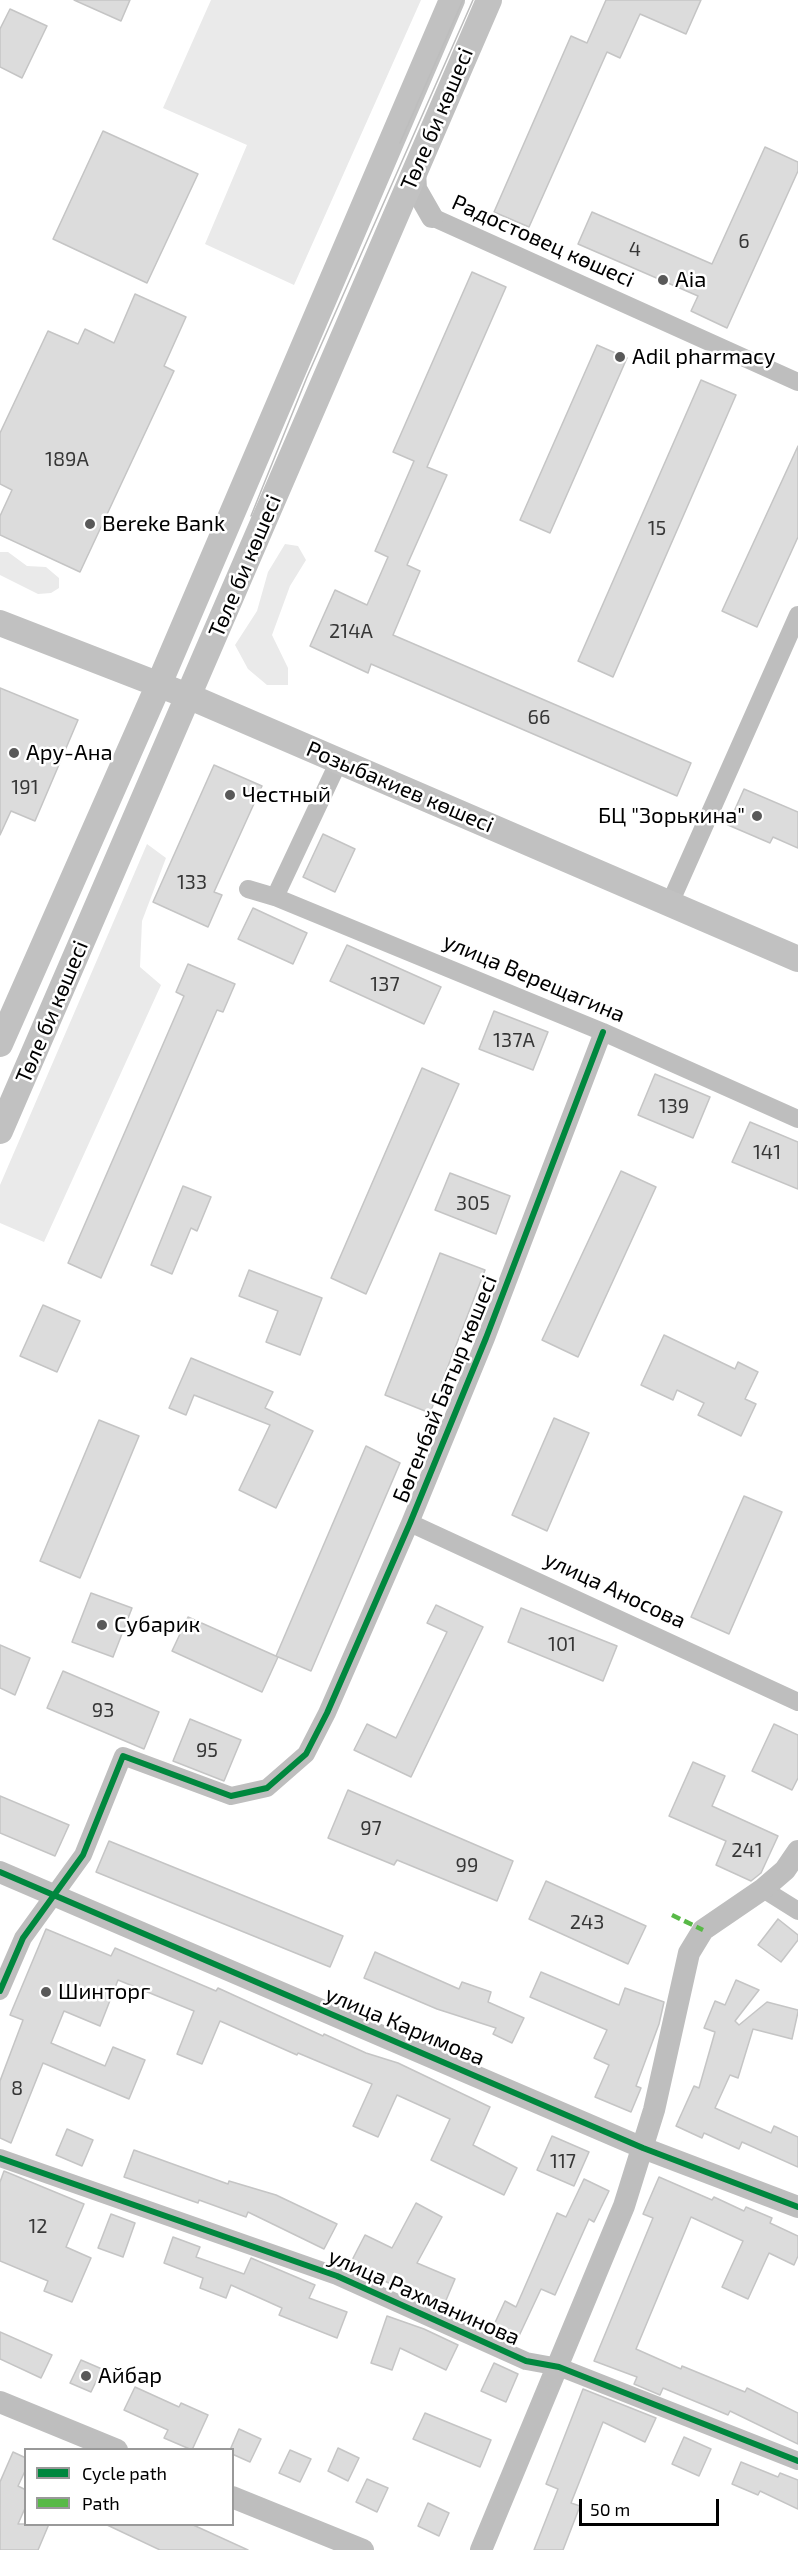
<!DOCTYPE html>
<html>
<head>
<meta charset="utf-8">
<style>
	body { margin:0 }
	#map { position:relative; width:798px; height:2550px; overflow:hidden; background:#fff; font-family:"Exo 2",sans-serif }
	canvas { display:block }
	.legend { position:absolute; left:24px; top:2448px; width:210px; height:78px; box-sizing:border-box; background:#fff; border:2px solid #999; margin:0; padding:8px 10px; list-style:none; font-size:18px; color:#000 }
	.legend li { display:flex; align-items:center; gap:12px; height:30px }
	.legend b { width:30px; border:2px solid #999 }
	.scale { position:absolute; left:579px; top:2499px; width:140px; height:27px; box-sizing:border-box; border:3px solid #000; border-top:0; padding-left:8px; font-size:18px; line-height:21px; white-space:nowrap; color:#000; -webkit-text-stroke:4px #fff; paint-order:stroke }
</style>
</head>
<body>
<div id="map">
<canvas width="798" height="2550"></canvas>
<ul class="legend">
<li><b style="height:8px;background:#00873e"></b>Cycle path</li>
<li><b style="height:8px;background:#58b947"></b>Path</li>
</ul>
<div class="scale">50 m</div>
</div>
<script>
const c = document.querySelector('canvas').getContext('2d');
c.lineJoin = 'round';
function fillPath(path, color) { c.fillStyle = color; c.fill(path, 'evenodd'); }
const poly = rows => new Path2D(rows.map(r => 'M' + r).join(''));
function trace(path, color, width, dash) { c.strokeStyle = color; c.lineWidth = width; c.lineCap = dash ? 'butt' : 'round'; c.setLineDash(dash || []); c.stroke(path); }
function write(font, color, halo, rows, align = 'center') {
  c.font = font + ' "Exo 2",sans-serif'; c.lineWidth = 5; c.setLineDash([]); c.textBaseline = 'middle'; c.strokeStyle = halo; c.fillStyle = color; for (const [text, x, y, turn = 0] of rows) {
    c.save(); c.translate(x, y); c.rotate((+turn || 0) * Math.PI / 180); c.textAlign = isNaN(turn) ? turn : align; if (halo) c.strokeText(text, 0, 0); c.fillText(text, 0, 0); c.restore();
  }
}
fillPath(poly([
	[211,0,421,0,294,285,205,244,247,145,163,108],
	[285,544,298,546,306,560,290,586,272,635,288,668,288,685,267,685,248,669,235,645,257,611,268,572],
	[0,552,8,552,27,566,46,567,59,578,59,588,51,593,38,594,0,575],
	[147,844,166,858,142,921,140,967,161,985,44,1242,0,1223,0,1185]
]), '#eaeaea');
const building = poly([
	[74,0,130,0,121,21,74,0],
	[606,0,701,0,686,34,640,14,620,58,607,52,529,227,494,212,571,36,587,43,606,0],
	[10,9,47,26,22,78,0,67,0,29,10,9],
	[103,131,198,174,147,283,53,239,103,131],
	[765,147,798,162,798,171,727,328,691,311,698,296,578,244,592,212,712,264,765,147],
	[472,272,506,287,427,467,447,475,407,565,420,571,393,635,691,763,677,796,371,664,368,673,310,646,335,590,367,605,388,557,375,551,414,461,393,452,472,272],
	[135,294,186,317,164,366,174,371,80,572,0,535,0,516,12,490,0,484,0,433,48,331,78,344,85,329,114,343,135,294],
	[597,345,627,358,550,533,520,520,597,345],
	[701,380,736,395,613,677,578,661,701,380],
	[798,446,798,537,757,627,722,611,798,446],
	[0,688,78,720,35,821,11,811,0,835,0,688],
	[214,765,262,786,214,892,222,895,208,927,153,902,214,765],
	[744,789,798,812,798,848,773,837,770,843,728,825,744,789],
	[323,834,355,849,335,892,303,877,323,834],
	[253,908,307,933,293,964,238,939,253,908],
	[347,945,441,987,424,1024,330,981,347,945],
	[188,964,235,984,223,1012,217,1010,101,1278,68,1263,184,996,176,992,188,964],
	[494,1011,548,1032,533,1070,479,1049,494,1011],
	[422,1068,459,1084,366,1294,331,1278,422,1068],
	[655,1074,710,1097,693,1138,638,1115,655,1074],
	[750,1122,798,1142,798,1189,732,1162,750,1122],
	[621,1171,656,1187,578,1357,542,1340,621,1171],
	[450,1173,510,1196,496,1234,435,1210,450,1173],
	[183,1186,211,1197,197,1231,191,1228,172,1274,151,1265,183,1186],
	[440,1253,485,1270,430,1413,385,1395,440,1253],
	[249,1270,322,1298,300,1355,266,1342,278,1311,239,1296,249,1270],
	[43,1305,80,1321,57,1372,20,1356,43,1305],
	[664,1335,735,1369,738,1362,758,1372,745,1399,756,1404,741,1436,698,1415,704,1403,677,1390,673,1400,641,1385,664,1335],
	[191,1358,273,1392,265,1408,313,1431,276,1508,239,1490,270,1425,194,1395,186,1415,169,1408,191,1358],
	[554,1418,589,1433,547,1531,512,1515,554,1418],
	[99,1420,139,1436,80,1578,40,1561,99,1420],
	[366,1446,400,1463,311,1671,276,1656,366,1446],
	[744,1496,782,1512,729,1634,691,1617,744,1496],
	[91,1593,132,1608,113,1657,72,1642,91,1593],
	[436,1605,483,1627,411,1777,354,1750,367,1724,396,1738,447,1632,427,1623,436,1605],
	[521,1608,617,1646,603,1681,508,1642,521,1608],
	[188,1617,278,1657,262,1692,172,1651,188,1617],
	[0,1645,30,1658,15,1695,0,1688,0,1645],
	[63,1671,159,1712,144,1749,47,1708,63,1671],
	[190,1719,241,1740,224,1781,173,1761,190,1719],
	[774,1724,798,1735,798,1778,792,1790,752,1771,774,1724],
	[693,1762,725,1776,712,1806,778,1836,761,1873,751,1881,716,1865,726,1841,669,1816,693,1762],
	[348,1790,513,1861,497,1901,397,1860,394,1865,328,1838,348,1790],
	[0,1796,69,1825,55,1856,0,1833,0,1796],
	[109,1841,343,1936,330,1967,96,1872,109,1841],
	[546,1881,646,1926,628,1964,529,1919,546,1881],
	[778,1919,798,1935,798,1940,781,1962,758,1945,778,1919],
	[46,1929,111,1956,115,1948,216,1991,218,1988,323,2036,324,2034,366,2053,398,2063,490,2107,473,2145,517,2168,504,2195,431,2160,450,2119,397,2095,378,2137,353,2126,372,2084,298,2053,297,2055,220,2021,202,2064,177,2054,194,2011,118,1980,100,2026,64,2011,51,2043,105,2066,113,2047,145,2060,129,2099,43,2063,11,2143,0,2138,0,2081,23,2020,10,2015,46,1929],
	[375,1952,459,1989,462,1982,491,1992,488,2002,524,2018,512,2043,493,2034,496,2028,437,2009,364,1978,375,1952],
	[541,1972,619,2005,625,1988,664,2002,659,2024,636,2086,641,2088,631,2112,595,2097,609,2065,594,2058,607,2030,530,1997,541,1972],
	[736,1980,759,1990,735,2021,739,2025,767,2002,798,2010,798,2012,792,2039,753,2029,738,2078,730,2075,715,2108,771,2133,774,2126,798,2137,798,2167,742,2142,739,2149,704,2133,702,2138,676,2126,694,2086,699,2088,715,2032,704,2028,715,2001,725,2005,736,1980],
	[67,2129,93,2140,82,2166,56,2155,67,2129],
	[552,2136,589,2152,574,2186,537,2170,552,2136],
	[134,2150,228,2184,229,2181,276,2195,337,2224,324,2249,248,2212,246,2217,199,2200,198,2203,124,2177,134,2150],
	[4,2171,84,2204,66,2247,91,2258,72,2302,44,2291,48,2281,0,2261,0,2182,4,2171],
	[659,2177,712,2200,714,2197,744,2211,746,2207,772,2218,770,2223,798,2236,798,2256,794,2265,769,2253,748,2299,722,2287,743,2241,691,2217,636,2349,681,2369,682,2366,745,2392,747,2388,798,2413,798,2444,730,2411,728,2415,663,2388,660,2395,634,2384,637,2377,594,2361,653,2218,643,2214,659,2177],
	[584,2179,609,2191,594,2222,589,2219,555,2295,541,2289,518,2338,493,2327,505,2301,516,2307,557,2213,566,2217,584,2179],
	[416,2203,442,2217,417,2263,455,2279,444,2305,407,2289,405,2291,350,2264,365,2235,392,2248,416,2203],
	[111,2214,135,2223,123,2257,98,2248,111,2214],
	[173,2237,200,2247,196,2257,244,2274,251,2258,315,2285,309,2298,347,2312,337,2338,279,2315,282,2308,231,2285,226,2298,200,2288,203,2278,164,2263,173,2237],
	[387,2316,424,2329,458,2345,446,2370,400,2348,392,2370,371,2363,387,2316],
	[0,2332,52,2355,41,2378,0,2359,0,2332],
	[81,2360,102,2369,91,2392,70,2383,81,2360],
	[494,2363,518,2374,506,2402,481,2391,494,2363],
	[135,2387,179,2407,181,2403,208,2415,192,2450,164,2438,168,2430,124,2410,135,2387],
	[583,2389,656,2418,645,2442,603,2422,571,2503,580,2506,563,2550,534,2550,558,2489,546,2484,583,2389],
	[425,2413,491,2440,480,2467,413,2439,425,2413],
	[239,2429,261,2439,250,2462,232,2454,232,2450,230,2450,239,2429],
	[684,2437,711,2449,699,2476,672,2464,684,2437],
	[338,2448,359,2458,348,2481,328,2471,338,2448],
	[290,2450,311,2459,300,2482,279,2473,290,2450],
	[13,2452,26,2458,26,2469,18,2486,26,2490,26,2506,18,2524,49,2524,38,2550,0,2550,0,2482,13,2452],
	[741,2462,778,2477,780,2473,798,2480,798,2509,760,2491,758,2495,732,2484,741,2462],
	[367,2479,388,2488,377,2512,356,2502,367,2479],
	[428,2503,449,2513,439,2536,418,2526,428,2503],
	[105,2524,191,2524,248,2550,160,2550,105,2524]
]);
fillPath(building, '#dcdcdc');
trace(building, '#c5c5c5', 1.5);
trace(poly([
	[432,217,798,382],
	[248,889,275,897,603,1032,798,1119],
	[275,897,339,761],
	[670,903,798,615],
	[410,1523,798,1702],
	[763,1889,798,1911],
	[0,1991,23,1938,83,1855,123,1756,231,1796,267,1788,306,1754,327,1713,410,1523,486,1338,603,1032],
	[0,2158,337,2276,526,2361,559,2367,798,2461]
]), '#bebebe', 18);
trace(poly([
	[415,171,416,189,432,217],
	[0,1872,643,2148,798,2207],
	[0,2402,117,2450],
	[232,2497,363,2550],
	[481,2550,624,2206,654,2110,689,1953,703,1930,763,1889,785,1870,798,1851]
]), '#bebebe', 22);
trace(poly([
	[0,623,188,696,798,959],
	[0,1044,159,684,452,0],
	[0,1131,489,0]
]), '#c1c1c1', 26);
trace(poly([
	[400,143,463,0],
	[251,516,307,377,473,0]
]), '#bdbdbd', 1.5);
trace(poly([
	[672,1915,703,1930]
]), '#58b947', 4.5, [9, 4.5]);
trace(poly([
	[0,1872,643,2148,798,2207],
	[0,1991,23,1938,83,1855,123,1756,231,1796,267,1788,306,1754,327,1713,410,1523,486,1338,603,1032],
	[0,2158,337,2276,526,2361,559,2367,798,2461]
]), '#00873e', 6);
for (const [x, y, r, color] of [
	[663,280,6,"#595959"],
	[620,357,6,"#595959"],
	[90,524,6,"#595959"],
	[14,753,6,"#595959"],
	[230,795,6,"#595959"],
	[757,816,6,"#595959"],
	[102,1625,6,"#595959"],
	[46,1992,6,"#595959"],
	[86,2376,6,"#595959"]
]) { const dot = new Path2D(); dot.arc(x, y, r, 0, 2 * Math.PI); c.fillStyle = color; c.fill(dot); trace(dot, '#fff', 2); }
write('20px', '#373737', null, [
	["6",744,241],
	["4",635,249],
	["189А",67,459],
	["15",657,528],
	["214А",351,631],
	["66",539,717],
	["191",25,787],
	["133",192,882],
	["137",385,984],
	["137А",514,1040],
	["139",674,1106],
	["141",767,1152],
	["305",473,1203],
	["101",562,1644],
	["93",103,1710],
	["95",207,1750],
	["97",371,1828],
	["241",747,1850],
	["99",467,1865],
	["243",587,1922],
	["8",17,2088],
	["117",563,2161],
	["12",38,2226]
]);
write('22px', '#000', '#fff', [
	["Төле би көшесі",437,119,-67],
	["Радостовец көшесі",543,241,24],
	["Төле би көшесі",245,566,-67],
	["Розыбакиев көшесі",400,787,23],
	["улица Верещагина",534,978,23],
	["Төле би көшесі",52,1012,-67],
	["Бөгенбай Батыр көшесі",445,1389,-68],
	["улица Аносова",615,1590,25],
	["улица Каримова",405,2026,23],
	["улица Рахманинова",424,2297,24]
]);
write('22px', '#000', '#fff', [
	["Aia",675,280],
	["Adil pharmacy",632,357],
	["Bereke Bank",102,524],
	["Ару-Ана",26,753],
	["Честный",242,795],
	["БЦ \"Зорькина\"",745,816,"right"],
	["Субарик",114,1625],
	["Шинторг",58,1992],
	["Айбар",98,2376]
], 'left');
</script>
</body>
</html>
